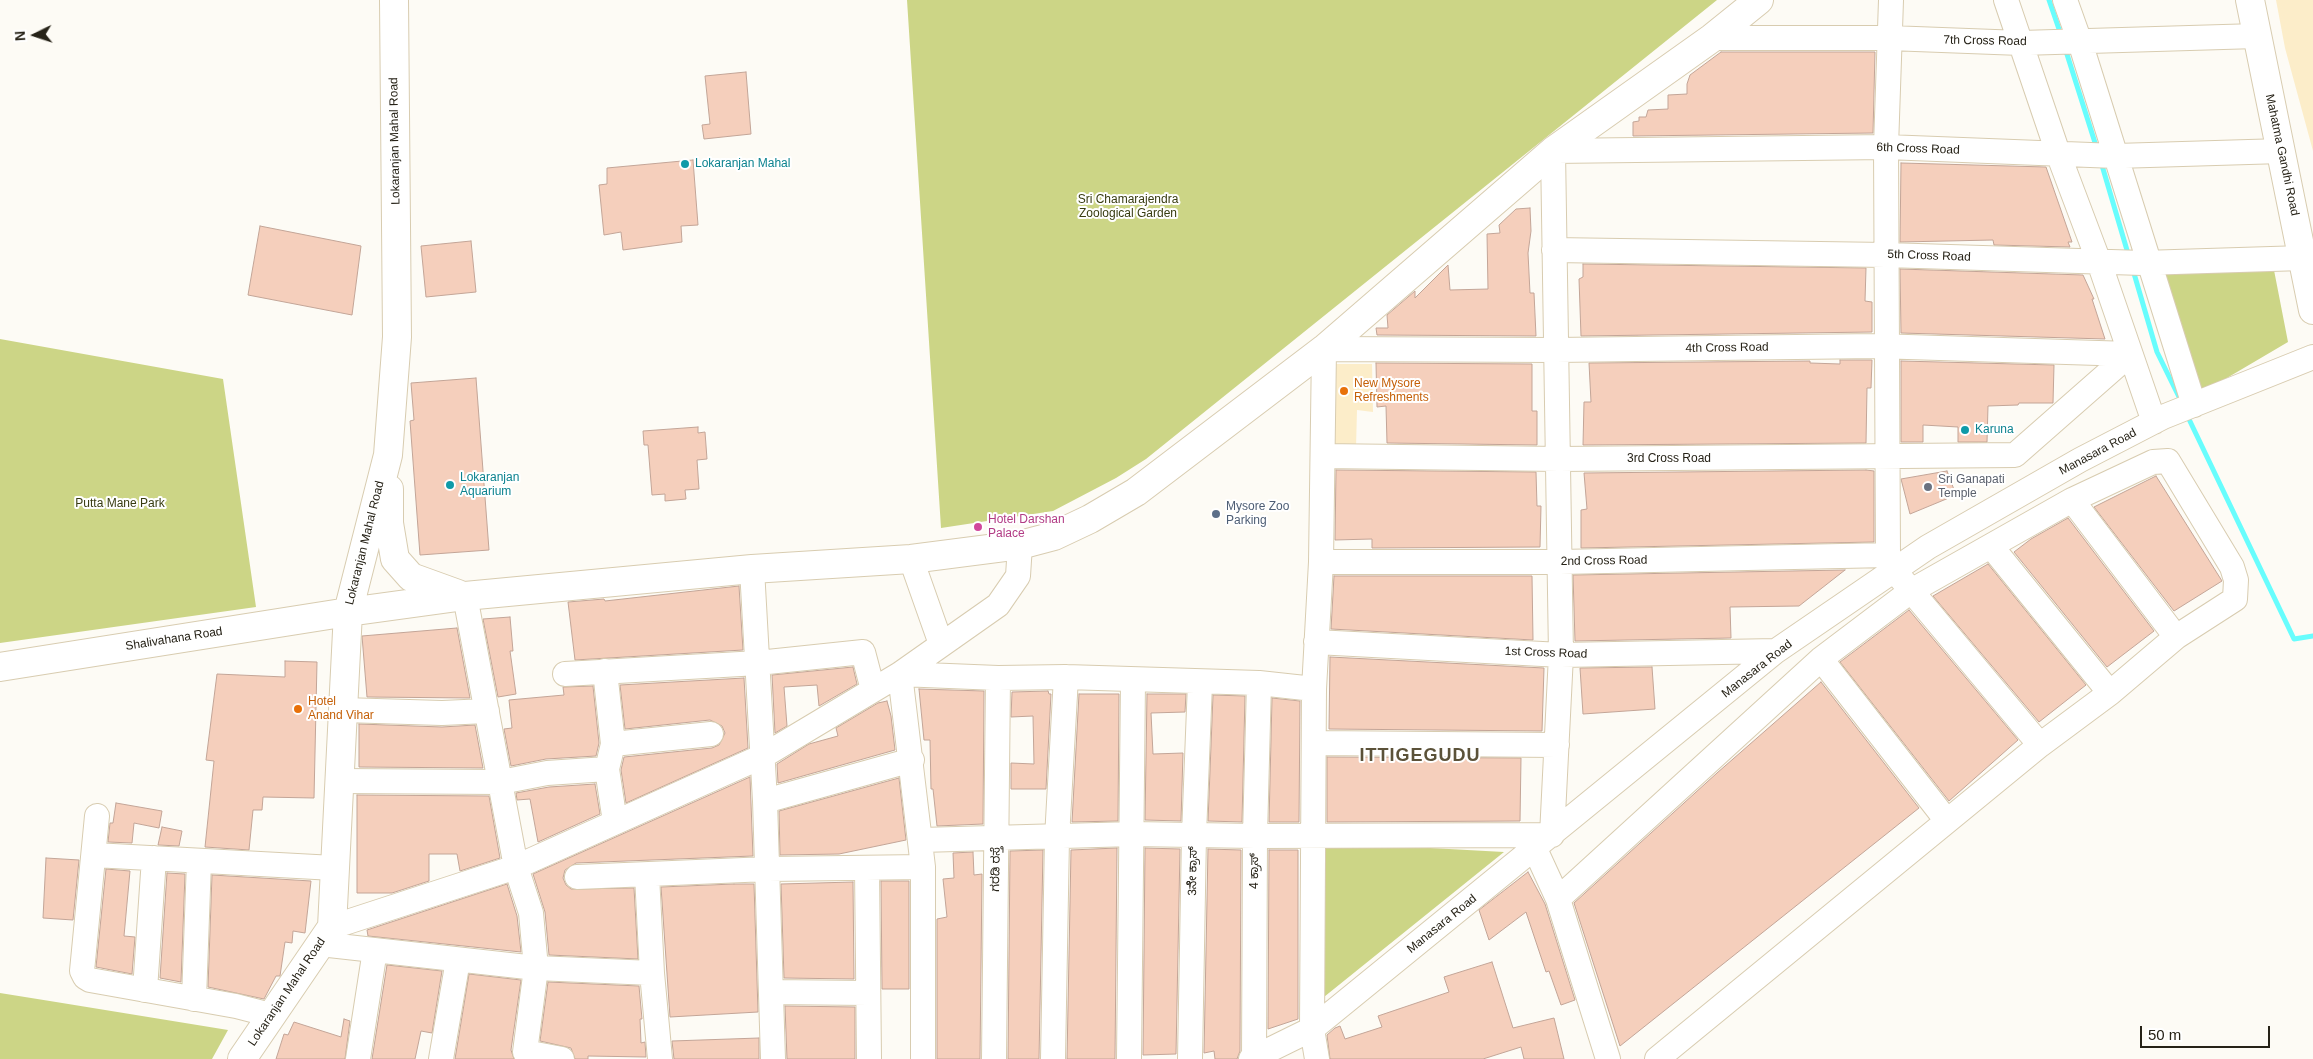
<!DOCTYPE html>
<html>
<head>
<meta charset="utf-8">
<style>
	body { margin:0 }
	#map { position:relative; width:2313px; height:1059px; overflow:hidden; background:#fdfbf5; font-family:Arial,sans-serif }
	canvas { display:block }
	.north { position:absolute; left:10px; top:10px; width:50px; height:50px; -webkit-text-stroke:4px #fff; paint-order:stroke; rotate:266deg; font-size:14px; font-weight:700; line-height:20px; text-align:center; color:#262217 }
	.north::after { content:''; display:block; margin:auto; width:18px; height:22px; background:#262217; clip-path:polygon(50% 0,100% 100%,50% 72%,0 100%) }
	.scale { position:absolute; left:2140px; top:1026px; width:130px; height:22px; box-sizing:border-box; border:2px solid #262217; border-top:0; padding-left:6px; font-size:15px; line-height:18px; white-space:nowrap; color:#262217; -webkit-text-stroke:4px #fff; paint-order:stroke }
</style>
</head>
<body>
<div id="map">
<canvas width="2313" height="1059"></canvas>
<div class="north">N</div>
<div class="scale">50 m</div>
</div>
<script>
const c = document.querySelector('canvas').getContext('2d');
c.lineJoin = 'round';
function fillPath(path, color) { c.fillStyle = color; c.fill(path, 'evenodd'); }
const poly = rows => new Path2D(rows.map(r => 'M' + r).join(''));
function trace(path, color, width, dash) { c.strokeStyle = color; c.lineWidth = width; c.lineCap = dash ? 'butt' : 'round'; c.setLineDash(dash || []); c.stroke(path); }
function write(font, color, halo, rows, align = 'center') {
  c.font = font + ' Arial,"Noto Sans Kannada",sans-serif'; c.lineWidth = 4; c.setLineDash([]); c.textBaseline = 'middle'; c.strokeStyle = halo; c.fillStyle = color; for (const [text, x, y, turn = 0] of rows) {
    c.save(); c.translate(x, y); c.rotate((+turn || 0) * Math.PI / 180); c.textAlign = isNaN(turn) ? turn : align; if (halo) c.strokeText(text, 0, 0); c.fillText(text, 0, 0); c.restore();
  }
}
fillPath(poly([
	[2276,0,2313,0,2313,151,2285,48],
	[1334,364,1372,364,1373,412,1357,410,1356,448,1335,447]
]), '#fcedc9');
fillPath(poly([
	[907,0,1717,0,1146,459,1116,478,1053,511,941,528],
	[2273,265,2288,342,2198,395,2156,267],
	[0,339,223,379,256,607,0,643],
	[1320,842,1504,852,1319,1001],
	[0,993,56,1002,228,1030,212,1059,0,1059]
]), '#ccd586');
trace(poly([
	[2049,0,2061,35],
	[2065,48,2097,149],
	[2101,162,2129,257],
	[2133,270,2157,352,2182,403],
	[2187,415,2294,639,2313,636]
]), '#68fdfd', 5);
const building = poly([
	[1721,52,1875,52,1873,133,1633,136,1633,122,1639,121,1639,117,1646,117,1648,110,1668,109,1668,95,1687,94,1687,84,1690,75,1721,52],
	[746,72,751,134,704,139,702,125,710,124,705,76,746,72],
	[693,160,698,225,681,226,682,242,623,250,621,232,604,235,599,185,607,184,607,168,693,160],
	[1901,163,2046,167,2072,242,2068,242,2070,247,1994,245,1993,240,1900,242,1901,163],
	[1530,208,1531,231,1528,253,1530,293,1534,293,1536,336,1377,335,1376,328,1388,328,1387,315,1415,291,1415,298,1448,265,1450,290,1488,289,1487,234,1500,233,1499,225,1516,209,1530,208],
	[260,226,361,246,352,315,248,295,260,226],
	[471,241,476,292,426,297,421,246,471,241],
	[1583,264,1866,268,1865,301,1872,302,1872,332,1581,336,1579,279,1583,277,1583,264],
	[1900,269,2083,275,2094,299,2092,299,2105,339,1901,333,1900,269],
	[1840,360,1872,360,1871,388,1867,388,1866,443,1583,445,1584,402,1591,402,1589,363,1810,361,1810,363,1840,364,1840,360],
	[1901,361,2054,365,2053,403,2019,403,2018,405,1988,406,1987,442,1958,442,1958,427,1923,425,1923,442,1901,442,1901,361],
	[1376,363,1532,364,1532,411,1537,411,1537,445,1387,443,1386,406,1377,407,1376,363],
	[476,378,489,550,420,555,410,421,414,420,411,383,476,378],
	[698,427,698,433,705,432,707,459,697,460,699,489,685,490,686,499,665,501,665,494,652,495,648,445,644,445,643,431,698,427],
	[1336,470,1536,472,1537,506,1541,506,1540,547,1372,548,1372,539,1335,540,1336,470],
	[1866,470,1874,471,1874,542,1581,548,1581,510,1587,509,1584,473,1866,470],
	[1947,471,1956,495,1910,514,1901,479,1947,471],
	[2156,476,2222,581,2174,611,2094,507,2156,476],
	[2068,518,2154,631,2107,667,2014,552,2031,539,2068,518],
	[1988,564,2086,685,2039,722,1933,596,1988,564],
	[1845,570,1799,606,1730,607,1731,638,1575,641,1573,575,1845,570],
	[1334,576,1532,576,1533,640,1331,629,1334,576],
	[739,586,743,650,575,660,568,602,604,599,605,601,739,586],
	[1909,610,2018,740,1949,801,1840,662,1909,610],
	[510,617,513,651,510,651,516,694,498,697,483,619,510,617],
	[457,628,470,698,367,697,362,636,457,628],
	[1330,657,1544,668,1542,731,1329,729,1330,657],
	[285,661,317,662,314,798,263,797,262,810,253,810,249,850,205,847,214,761,206,760,217,674,285,677,285,661],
	[853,667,857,684,819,706,817,685,784,687,787,726,775,733,772,675,853,667],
	[1652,667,1655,709,1583,714,1580,668,1652,667],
	[744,678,748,748,626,803,621,770,624,757,712,748,719,745,725,733,722,726,710,720,625,729,620,685,744,678],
	[1821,682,1919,808,1620,1046,1574,903,1717,773,1821,682],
	[593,686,599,743,596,756,546,759,511,766,504,729,512,728,509,700,564,695,563,687,593,686],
	[919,689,984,691,983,824,937,826,933,789,931,789,930,740,924,740,919,689],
	[1048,691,1049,694,1051,694,1046,789,1011,789,1011,763,1034,764,1033,716,1011,717,1012,692,1048,691],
	[1079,694,1119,694,1118,821,1072,822,1079,694],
	[1147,694,1186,694,1185,712,1151,713,1153,754,1183,753,1181,821,1145,820,1147,694],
	[1213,695,1245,696,1242,822,1208,821,1213,695],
	[1272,698,1300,701,1299,822,1269,822,1272,698],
	[887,701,891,716,895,750,778,783,777,764,809,744,838,736,836,728,878,703,887,701],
	[359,724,442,727,475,725,483,768,359,767,359,724],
	[1327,757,1521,758,1520,821,1327,822,1327,757],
	[750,777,753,856,576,863,565,870,563,878,566,885,571,889,634,888,638,959,549,955,545,912,533,874,750,777],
	[899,778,906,840,839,854,780,855,779,811,899,778],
	[595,784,600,814,538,842,530,799,517,800,516,793,549,787,595,784],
	[357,795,489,796,500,858,460,871,457,854,429,854,429,881,392,893,357,893,357,795],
	[116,803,162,811,159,828,134,823,132,843,108,842,110,823,113,823,116,803],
	[162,827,182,831,179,846,158,845,162,827],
	[1117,848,1115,1059,1067,1059,1071,850,1117,848],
	[1145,848,1180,849,1176,1054,1143,1055,1145,848],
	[1208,849,1241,850,1240,1051,1237,1059,1215,1059,1214,1051,1204,1053,1208,849],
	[1043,850,1039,1059,1008,1059,1010,851,1043,850],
	[1269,850,1298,850,1298,1019,1268,1029,1269,850],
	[973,852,974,875,982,874,980,1059,937,1059,937,919,947,917,943,879,954,878,953,853,973,852],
	[46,858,79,860,73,920,43,918,46,858],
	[106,869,130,871,124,936,135,937,132,974,96,967,106,869],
	[1528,872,1545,904,1575,1000,1561,1005,1549,971,1546,972,1526,912,1489,940,1479,910,1528,872],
	[167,873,185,874,181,982,160,978,167,873],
	[212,875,311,881,305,933,293,931,292,943,285,942,280,976,276,976,264,999,208,987,212,875],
	[881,881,909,881,909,989,882,989,881,881],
	[853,882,854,979,784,978,781,884,853,882],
	[507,884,517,916,521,952,368,936,367,930,507,884],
	[734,884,754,884,758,1012,670,1017,661,887,734,884],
	[1492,962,1513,1028,1554,1018,1564,1059,1524,1059,1521,1047,1483,1059,1330,1059,1327,1035,1335,1028,1340,1026,1345,1039,1382,1027,1378,1016,1449,992,1444,977,1492,962],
	[387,965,442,971,432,1033,421,1031,415,1059,372,1059,387,965],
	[469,974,521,980,511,1050,514,1059,455,1059,469,974],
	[548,982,639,986,642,1019,640,1019,641,1043,645,1042,646,1057,588,1056,588,1059,575,1059,571,1048,540,1041,548,982],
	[785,1006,855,1007,855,1059,787,1059,785,1006],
	[344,1019,350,1021,345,1059,276,1059,284,1034,288,1035,294,1022,341,1037,344,1019],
	[759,1038,759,1059,674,1059,672,1041,759,1038]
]);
fillPath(building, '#f5cfbc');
trace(building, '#c3a597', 1);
const minor = poly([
	[1891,0,1886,147,1888,555,1894,570,2040,745],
	[2006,0,2059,156,2099,262,2154,422],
	[2065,0,2080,42,2194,405],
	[1712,38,1889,38,2021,43,2257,36],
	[1554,250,1886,255,2143,263,2303,258],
	[1323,456,1559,459,2015,455,2130,354],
	[2072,500,2176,637],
	[1991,546,2110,693],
	[911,559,941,644],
	[1321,562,1560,562,1888,555],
	[752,569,765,801,773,1059],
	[465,596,516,867,531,913,536,968,525,1052,562,1059],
	[1316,642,1561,655,1776,651],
	[1821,659,1947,821],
	[605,671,613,744,607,769,615,822],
	[565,674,758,663,863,652,873,690],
	[343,710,442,713,487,711],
	[1315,743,1557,745],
	[613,744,711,734],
	[339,781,501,782,547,773,607,769],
	[765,801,912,760],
	[97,816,82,971,85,977,90,980,236,1006,271,1015],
	[921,840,1133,834,1255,836,1552,835,1561,655,1553,151,1886,147,2116,156,2282,151],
	[1535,849,1558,899,1608,1059],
	[94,855,334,868],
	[867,868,869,1059],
	[647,875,652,973,660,1059],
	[577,877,768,869,923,867],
	[1558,899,1821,659,1911,591,2072,500,2153,462,2168,461,2232,567,2236,580,2235,599,2176,637,2110,693,2040,745,1657,1059],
	[332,927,516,867,763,756,900,674,998,605,1018,576,1020,545],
	[320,944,536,968,652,973],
	[145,990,154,858],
	[771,992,868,993],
	[194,999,199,861],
	[1254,1058,1255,836,1259,683],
	[358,1059,375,950],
	[441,1059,458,960],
	[923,1059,923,867,900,674,998,678,1066,677,1259,683,1314,689],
	[994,1059,998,678],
	[1053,1059,1057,838,1066,677],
	[1129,1059,1133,681],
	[1190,1059,1194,835,1200,683],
	[1251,1059,1312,1029,1776,651,1928,547,2080,460,2163,417,2313,357],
	[1317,1059,1312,1029,1314,689,1321,562,1324,349,1556,350,1876,346,2130,354]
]);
const major = poly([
	[2250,0,2313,310],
	[389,489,389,523,395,559,411,577,458,594],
	[0,667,348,612,465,596,752,569,911,559,1020,545,1054,536,1090,519,1136,492,1324,349,1553,151,1712,38,1759,0],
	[242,1059,332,927,348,612,388,455,397,337,394,0]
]);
trace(minor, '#d8ccb0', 26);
trace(major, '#d8ccb0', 30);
trace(minor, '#fff', 24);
trace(major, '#fff', 28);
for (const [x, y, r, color] of [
	[685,164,5,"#0f9aa8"],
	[1344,391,5,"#e8710a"],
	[1965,430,5,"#0f9aa8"],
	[450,485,5,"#0f9aa8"],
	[1928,487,5,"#6b7280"],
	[1216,514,5,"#5c6f8a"],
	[978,527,5,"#d1479c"],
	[298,709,5,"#e8710a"]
]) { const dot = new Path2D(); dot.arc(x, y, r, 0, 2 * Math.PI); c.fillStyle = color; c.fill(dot); trace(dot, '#fff', 2); }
write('12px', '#262217', '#fff', [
	["7th Cross Road",1985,41,1],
	["Lokaranjan Mahal Road",395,141,-91],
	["6th Cross Road",1918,149,2],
	["Mahatma Gandhi Road",2282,155,78],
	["5th Cross Road",1929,256,2],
	["4th Cross Road",1727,348,-1],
	["Manasara Road",2098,452,-28],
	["3rd Cross Road",1669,459],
	["Lokaranjan Mahal Road",365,543,-76],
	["2nd Cross Road",1604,561,-1],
	["Shalivahana Road",174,639,-9],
	["1st Cross Road",1546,653,2],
	["Manasara Road",1757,669,-38],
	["ಗರಡಿ ರಸ್ತೆ",996,869,-89],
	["3ನೆೇ ಕ್ರಾಸ್",1193,871,-89],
	["4 ಕ್ರಾಸ್",1255,871,-90],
	["Manasara Road",1442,924,-39],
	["Lokaranjan Mahal Road",287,992,-56]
]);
write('12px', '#0d838f', '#fff', [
	["Lokaranjan Mahal",695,164],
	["Karuna",1975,430],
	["Lokaranjan",460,478],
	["Aquarium",460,492]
], 'left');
write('12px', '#383c11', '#fff', [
	["Sri Chamarajendra",1128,200],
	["Zoological Garden",1128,214],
	["Putta Mane Park",120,504]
]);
write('12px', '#c56008', '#fff', [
	["New Mysore",1354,384],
	["Refreshments",1354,398],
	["Hotel",308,702],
	["Anand Vihar",308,716]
], 'left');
write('12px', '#5b616d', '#fff', [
	["Sri Ganapati",1938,480],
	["Temple",1938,494]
], 'left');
write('12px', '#4e5e75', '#fff', [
	["Mysore Zoo",1226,507],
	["Parking",1226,521]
], 'left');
write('12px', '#b23c85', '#fff', [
	["Hotel Darshan",988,520],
	["Palace",988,534]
], 'left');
c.letterSpacing = '1px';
write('bold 18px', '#5b5239', '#fff', [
	["ITTIGEGUDU",1420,756]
]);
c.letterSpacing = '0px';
</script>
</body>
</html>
